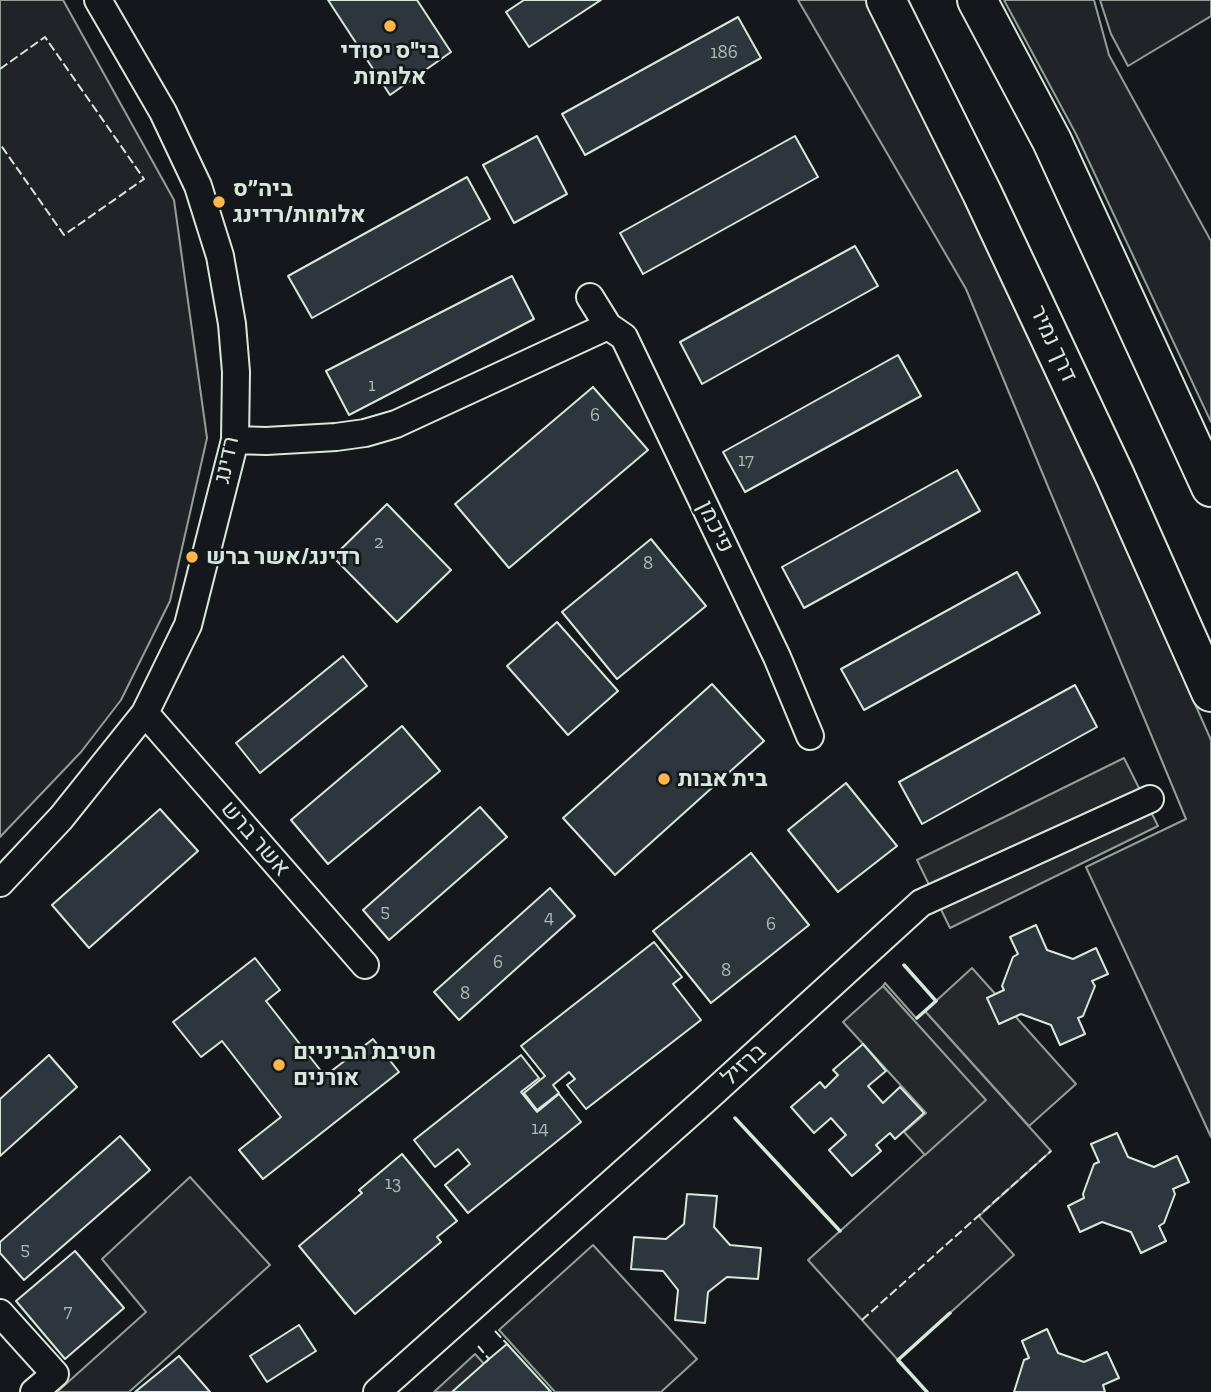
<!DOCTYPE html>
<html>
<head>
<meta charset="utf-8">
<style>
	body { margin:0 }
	canvas { display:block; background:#14181c }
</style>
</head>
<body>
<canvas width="1211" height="1392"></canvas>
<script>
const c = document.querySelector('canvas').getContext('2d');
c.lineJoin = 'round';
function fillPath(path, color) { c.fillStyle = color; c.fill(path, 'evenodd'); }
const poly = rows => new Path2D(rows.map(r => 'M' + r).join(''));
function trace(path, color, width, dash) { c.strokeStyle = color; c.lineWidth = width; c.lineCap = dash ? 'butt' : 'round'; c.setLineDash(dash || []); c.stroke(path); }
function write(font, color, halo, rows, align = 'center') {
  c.font = font + ' "Zilla Slab",Heebo,serif'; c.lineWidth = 5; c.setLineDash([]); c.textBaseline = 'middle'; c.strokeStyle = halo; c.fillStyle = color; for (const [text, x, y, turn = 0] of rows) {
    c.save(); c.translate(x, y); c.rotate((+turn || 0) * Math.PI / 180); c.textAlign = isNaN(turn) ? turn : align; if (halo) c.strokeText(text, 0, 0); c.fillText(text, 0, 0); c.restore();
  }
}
const green = poly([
	[0,0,63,0,174,200,207,438,170,601,121,700,81,752,0,837,0,0],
	[798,0,870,0,1002,268,1211,740,1211,1137,1086,867,1186,819,966,289,798,0],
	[1004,0,1094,0,1109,55,1211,241,1211,422,1076,134,1004,0],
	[1100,0,1211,0,1211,16,1128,66,1111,34,1100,0],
	[885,983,916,1018,925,1011,1051,1151,979,1216,1014,1255,898,1360,808,1260,985,1100,883,986,885,983],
	[190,1177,270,1265,129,1392,57,1392,146,1312,102,1259,190,1177],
	[593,1245,697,1359,661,1392,555,1392,499,1330,593,1245]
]);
fillPath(green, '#202428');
trace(green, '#939e99', 2);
const parking = poly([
	[1124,758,1158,826,950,928,917,860,1124,758],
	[972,968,1076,1084,1029,1126,925,1011,972,968],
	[883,986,986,1100,925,1155,904,1132,926,1113,843,1022,883,986],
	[475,1354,510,1392,434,1392,475,1354]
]);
fillPath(parking, '#24282b');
trace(parking, '#939e99', 2);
const building = poly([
	[328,0,417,0,451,52,390,95,328,0],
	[524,0,601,0,529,47,506,12,524,0],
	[738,17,761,58,585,155,562,114,738,17],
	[537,136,567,194,514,223,483,165,537,136],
	[795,136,818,177,643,274,620,233,795,136],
	[467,177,490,219,312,318,288,276,467,177],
	[855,246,878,286,702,384,680,342,855,246],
	[512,276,534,319,349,415,326,371,512,276],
	[898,355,921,396,745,492,723,452,898,355],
	[593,387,648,450,509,568,455,504,593,387],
	[957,470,980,511,804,608,782,567,957,470],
	[387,504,451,570,397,622,333,557,387,504],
	[651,539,706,606,617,679,562,612,651,539],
	[1017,572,1040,613,864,710,841,669,1017,572],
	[557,622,618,691,568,735,507,666,557,622],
	[343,656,367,686,260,773,236,743,343,656],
	[712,684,764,741,615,875,563,818,712,684],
	[1075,685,1097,727,922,824,899,782,1075,685],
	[402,726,440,771,328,864,291,820,402,726],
	[846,783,897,846,838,892,788,830,846,783],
	[480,807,507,837,389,940,363,910,480,807],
	[160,809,198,851,89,948,52,905,160,809],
	[751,853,809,925,711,1003,653,931,751,853],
	[550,888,575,916,459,1020,434,992,550,888],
	[1036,925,1047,950,1073,959,1096,948,1108,974,1092,981,1095,986,1083,1016,1078,1018,1085,1034,1060,1045,1051,1025,1021,1014,999,1024,987,998,1004,990,1002,986,1013,957,1018,954,1010,937,1036,925],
	[654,942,682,977,673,984,701,1020,586,1109,567,1085,575,1079,569,1072,553,1085,559,1093,537,1110,524,1093,545,1076,521,1046,654,942],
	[255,958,280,990,266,1001,325,1076,373,1039,399,1072,263,1179,239,1150,281,1117,222,1041,201,1057,173,1022,255,958],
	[863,1044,886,1071,868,1086,883,1103,900,1087,924,1113,895,1139,890,1133,876,1145,881,1151,852,1176,829,1150,846,1135,831,1118,814,1133,791,1107,820,1082,825,1088,838,1075,833,1070,863,1044],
	[49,1055,77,1087,0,1156,0,1099,49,1055],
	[521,1055,539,1078,521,1092,537,1112,559,1094,581,1122,468,1213,445,1185,470,1164,458,1149,435,1167,414,1140,521,1055],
	[1117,1133,1128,1157,1154,1167,1177,1156,1189,1182,1173,1189,1175,1194,1164,1223,1159,1226,1166,1241,1141,1253,1131,1232,1102,1222,1080,1232,1068,1206,1084,1198,1083,1194,1094,1164,1099,1162,1091,1144,1117,1133],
	[120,1136,150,1170,24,1280,0,1253,0,1242,120,1136],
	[402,1154,457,1221,437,1237,441,1242,355,1314,299,1246,362,1193,359,1190,402,1154],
	[687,1194,717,1196,714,1227,730,1245,761,1248,758,1279,727,1277,708,1292,705,1323,675,1320,678,1290,663,1271,631,1269,634,1237,666,1239,684,1224,687,1194],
	[75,1251,124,1308,65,1359,16,1301,75,1251],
	[299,1325,316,1351,267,1382,250,1356,299,1325],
	[1047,1329,1058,1353,1084,1362,1107,1352,1119,1378,1103,1385,1105,1392,1014,1392,1024,1360,1029,1358,1022,1341,1047,1329],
	[507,1344,551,1392,452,1392,489,1359,507,1344],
	[179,1356,210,1392,135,1392,179,1356]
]);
fillPath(building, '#2c363c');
trace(building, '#d8e6dc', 2);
const minor = poly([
	[590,297,608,326,624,337,777,657,810,736],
	[235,440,266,441,336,437,365,433,396,424,608,326],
	[145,713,365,965],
	[0,883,61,818,145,713,188,625,235,440,236,372,232,324,220,256,198,186,163,112,98,0],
	[0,1313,55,1374,34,1392],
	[377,1392,705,1100,921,903,1150,799]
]);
const highway = poly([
	[886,0,982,193,1115,476,1211,692],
	[977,0,1052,141,1211,487]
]);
trace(minor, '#d8e6dc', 30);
trace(highway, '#d8e6dc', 42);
trace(minor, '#14181c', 26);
trace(highway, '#14181c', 38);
trace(poly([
	[0,69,45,37,144,179,64,235,0,144],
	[862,1320,1051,1151],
	[495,1331,509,1346],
	[478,1346,489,1359,486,1362]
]), '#d8e6dc', 2, [9, 3.5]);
trace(poly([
	[904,965,936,1001,917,1018],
	[735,1118,840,1231],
	[927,1392,898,1360,950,1313]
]), '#d8e6dc', 3.5);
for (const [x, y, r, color] of [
	[390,26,7,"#ffb74d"],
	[219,202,7,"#ffb74d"],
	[192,557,7,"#ffb74d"],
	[664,779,7,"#ffb74d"],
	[279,1065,7,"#ffb74d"]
]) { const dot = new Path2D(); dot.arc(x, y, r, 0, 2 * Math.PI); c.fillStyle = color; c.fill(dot); trace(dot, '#14181c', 2.5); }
write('19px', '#adbab4', null, [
	["186",724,53],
	["1",372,386],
	["6",595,416],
	["17",746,461],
	["2",379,543],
	["8",648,564],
	["5",385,912],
	["4",549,918],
	["6",771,925],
	["6",498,963],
	["8",726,971],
	["8",465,994],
	["14",540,1129],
	["13",393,1184],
	["5",25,1250],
	["7",68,1312]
]);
write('bold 23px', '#d8e6dc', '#14181c', [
	["בי\"ס יסודי",390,51,"center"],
	["אלומות",390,77,"center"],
	["ביה״ס",233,189],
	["אלומות/רדינג",233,215],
	["רדינג/אשר ברש",206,557],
	["בית אבות",678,779],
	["חטיבת הביניים",293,1052],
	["אורנים",293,1078]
], 'left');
write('23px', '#d8e6dc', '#14181c', [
	["דרך נמיר",1053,344,65],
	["רדינג",227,460,-78],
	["פיכמן",715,527,64],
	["אשר ברש",255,839,49],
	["ברזיל",744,1065,-42]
]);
</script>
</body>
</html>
